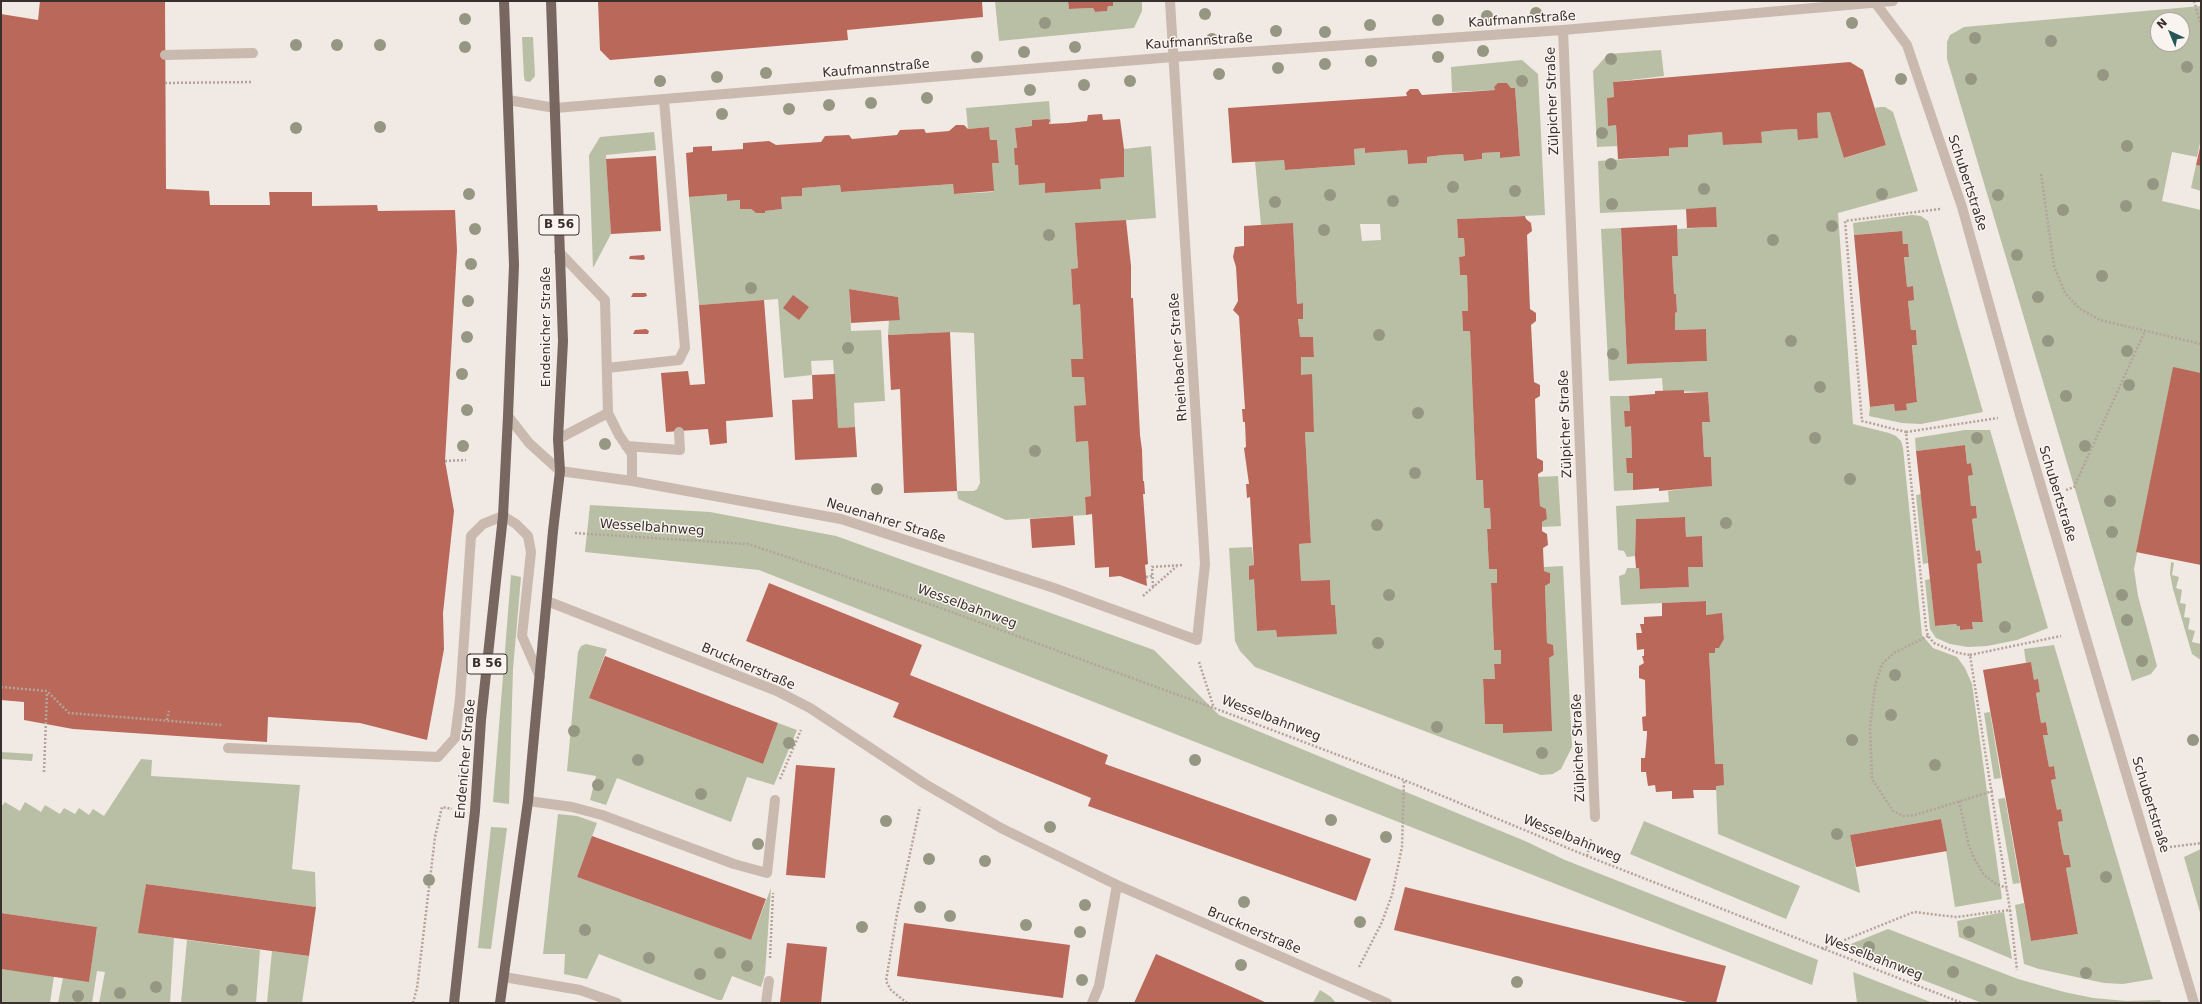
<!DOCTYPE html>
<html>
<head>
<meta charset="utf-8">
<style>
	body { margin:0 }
	#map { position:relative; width:2202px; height:1004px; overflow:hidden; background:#f1e9e3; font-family:"DejaVu Sans",sans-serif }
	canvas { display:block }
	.frame { position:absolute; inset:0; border:2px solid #392f2c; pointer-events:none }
	.north { position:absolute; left:2150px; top:12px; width:40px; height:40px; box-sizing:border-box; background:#f9f4ef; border:1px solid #aca5a1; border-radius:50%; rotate:316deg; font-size:11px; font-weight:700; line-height:16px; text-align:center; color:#392f2c }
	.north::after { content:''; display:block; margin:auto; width:14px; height:18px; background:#265655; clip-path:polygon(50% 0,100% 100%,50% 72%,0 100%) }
</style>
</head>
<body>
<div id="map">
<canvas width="2202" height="1004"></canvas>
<div class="frame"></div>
<div class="north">N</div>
</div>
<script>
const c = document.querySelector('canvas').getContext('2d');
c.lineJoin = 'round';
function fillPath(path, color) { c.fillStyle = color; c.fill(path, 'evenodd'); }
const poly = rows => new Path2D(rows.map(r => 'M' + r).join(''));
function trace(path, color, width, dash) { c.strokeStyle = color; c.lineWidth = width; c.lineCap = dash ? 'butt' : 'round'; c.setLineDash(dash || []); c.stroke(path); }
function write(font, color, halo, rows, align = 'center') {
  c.font = font + ' "DejaVu Sans",sans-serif'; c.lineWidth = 3; c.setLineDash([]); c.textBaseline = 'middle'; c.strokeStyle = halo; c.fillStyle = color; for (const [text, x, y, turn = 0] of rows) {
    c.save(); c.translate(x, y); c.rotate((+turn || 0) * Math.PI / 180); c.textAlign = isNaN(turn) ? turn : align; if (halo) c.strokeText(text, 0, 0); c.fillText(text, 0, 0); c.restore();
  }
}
fillPath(poly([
	[995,1,1068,1,1069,9,1093,8,1095,12,1107,11,1108,6,1113,5,1113,1,1142,1,1142,11,1134,28,999,41],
	[2201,6,2201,139,2197,157,2172,152,2162,201,2201,210,2201,373,2173,368,2134,569,2138,596,2157,666,2151,674,2132,681,1947,59,1947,42,1950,35,1964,27],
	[2158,20,2182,20,2182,44,2158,44],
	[522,37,533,37,535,76,530,82,525,81,524,77],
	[1661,50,1664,76,1613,82,1614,97,1607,98,1608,125,1616,125,1617,146,1597,147,1593,71,1608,54],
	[1522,60,1538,74,1545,215,1457,219,1458,238,1464,238,1465,256,1459,257,1460,275,1467,275,1468,311,1462,311,1463,331,1470,331,1476,480,1483,480,1490,508,1491,529,1487,529,1489,569,1497,569,1497,583,1491,584,1494,650,1501,650,1501,664,1494,664,1495,679,1483,680,1485,724,1503,724,1549,658,1554,655,1553,645,1547,643,1545,586,1550,583,1550,573,1544,571,1544,567,1563,566,1572,747,1561,769,1553,774,1541,775,1255,667,1240,651,1235,641,1229,548,1252,547,1254,565,1249,566,1249,579,1254,579,1257,631,1276,630,1277,637,1337,633,1335,606,1331,605,1330,580,1301,581,1299,544,1311,543,1305,432,1314,432,1312,395,1301,375,1301,357,1314,356,1313,337,1300,337,1298,319,1303,319,1303,303,1297,304,1293,224,1261,225,1255,161,1284,160,1285,170,1355,165,1354,149,1365,148,1365,153,1407,150,1408,164,1427,163,1427,157,1443,155,1463,154,1464,161,1482,159,1482,153,1500,152,1500,158,1520,156,1515,88,1511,88,1507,83,1494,87,1495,90,1452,92,1451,67],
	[1380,224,1381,240,1362,241,1360,224],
	[1049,101,1051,124,1048,119,1032,120,1032,126,1015,128,1017,148,1014,148,1018,165,1020,185,1045,183,1045,193,1100,189,1100,179,1124,177,1124,149,1151,146,1156,218,1075,224,1078,268,1071,269,1072,286,1073,304,1080,304,1083,359,1072,359,1084,377,1086,405,1077,442,1088,441,1091,496,1085,497,1086,515,1006,520,958,499,957,491,974,491,977,489,980,483,974,333,950,332,888,335,889,320,900,320,898,297,849,289,851,331,881,330,885,401,854,403,855,427,838,428,833,360,811,361,812,375,784,378,778,299,699,305,689,197,727,194,727,201,740,200,740,209,751,209,756,213,765,213,765,211,782,209,781,197,802,196,802,188,840,185,841,192,953,184,954,194,993,192,992,163,999,162,997,140,990,140,989,127,968,129,966,108],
	[1880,107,1885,107,1893,112,1918,191,1838,213,1853,424,1889,433,1896,436,1901,441,1903,448,1922,635,1933,648,1957,657,1965,668,1972,684,2002,899,1955,907,1941,819,1850,835,1860,893,1718,834,1716,786,1723,764,1715,764,1709,653,1715,653,1715,648,1719,648,1724,639,1722,614,1706,615,1706,601,1621,605,1619,576,1625,574,1627,568,1639,568,1640,589,1689,587,1688,567,1703,567,1702,537,1686,537,1685,517,1636,519,1635,556,1627,557,1624,551,1618,550,1616,506,1669,502,1668,491,1712,485,1711,457,1704,457,1702,422,1710,421,1708,392,1663,391,1662,378,1609,381,1601,229,1621,228,1627,364,1707,361,1706,329,1675,330,1675,313,1677,312,1676,294,1674,294,1672,256,1678,256,1677,229,1717,227,1716,208,1600,213,1598,161,1669,156,1669,148,1688,147,1688,135,1722,132,1724,145,1761,143,1761,132,1778,130,1797,129,1799,140,1818,138,1817,113,1830,112,1845,158,1886,145,1875,108],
	[654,132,656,150,606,155,611,234,593,268,589,155,600,137],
	[2196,165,2201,166,2201,191,2191,188],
	[1912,215,1921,216,1928,221,1983,412,1921,424,1902,423,1869,416,1870,407,1894,404,1906,410,1906,404,1917,402,1912,345,1917,344,1916,330,1911,330,1908,301,1912,286,1907,287,1904,257,1909,256,1908,244,1903,244,1901,231,1854,235,1853,223],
	[1610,396,1629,396,1630,411,1625,426,1631,426,1632,458,1627,458,1627,473,1633,473,1633,490,1614,491],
	[1965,430,1990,430,2048,628,2017,640,1987,646,1968,647,1950,644,1936,638,1930,629,1925,580,1930,579,1935,626,1956,624,1957,626,1960,626,1961,630,1973,629,1972,622,1983,622,1977,564,1982,563,1980,550,1976,551,1972,519,1977,518,1976,506,1971,506,1968,476,1973,475,1971,463,1967,464,1965,445,1916,451,1915,438],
	[1558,476,1561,526,1542,527,1542,522,1547,519,1546,509,1540,506,1538,477],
	[1921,494,1928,563,1923,564,1916,495],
	[590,505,710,512,836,536,1154,650,1219,715,1525,841,1565,860,1818,960,1812,985,759,570,585,552],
	[2171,562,2174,563,2172,575,2179,577,2176,588,2182,590,2180,603,2186,604,2184,617,2190,618,2188,629,2195,631,2192,642,2201,644,2201,660,2192,654,2173,589,2170,574],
	[511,575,521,577,513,669,509,804,493,802],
	[586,644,607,649,589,698,763,764,778,723,797,730,774,785,747,777,731,822,617,778,606,805,590,800,596,776,567,771,578,652,581,646],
	[2054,645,2153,979,2123,984,2104,983,2039,969,2024,964,2015,905,2024,903,2031,941,2078,934,2066,868,2071,867,2069,855,2064,855,2062,847,2058,822,2063,821,2061,809,2057,810,2051,780,2056,779,2054,766,2049,767,2043,735,2048,734,2046,722,2041,723,2036,693,2040,692,2038,680,2034,680,2031,662,2026,663,2024,649],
	[1990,712,2001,778,1994,779,1984,713],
	[1,752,33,754,32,761,1,759],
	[141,759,152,760,151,776,300,785,292,869,315,872,316,907,146,884,139,933,174,938,170,1003,99,1003,105,972,97,971,92,1003,58,1003,63,978,89,981,97,927,1,913,1,807,5,802,20,811,25,802,41,812,45,805,60,814,64,808,75,814,79,808,89,815,93,809,104,816],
	[2005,798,2020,883,2013,884,1998,799],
	[558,814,577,816,597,823,577,877,751,940,771,888,765,974,761,987,732,976,722,1000,718,1000,599,954,587,979,564,974,565,954,543,954],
	[1644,821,1800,886,1786,919,1630,854],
	[491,827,507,828,491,949,478,948],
	[2201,849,2201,916,2184,857],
	[2004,912,2012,959,1959,937,1957,921],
	[1888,929,2018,979,2064,992,2093,998,2126,1001,2160,1000,2161,1003,1982,1003,1841,948],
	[187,940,260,950,256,1003,181,1003],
	[272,951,309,956,302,1003,267,1003],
	[1,969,54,976,50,1003,1,1003],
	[1853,972,1933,1003,1857,1003],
	[1320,990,1331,997,1336,1003,1313,1003]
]), '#b8bfa4');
fillPath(poly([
	[40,1,165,1,166,189,209,191,210,205,270,205,269,192,312,192,312,206,377,205,378,211,455,210,457,250,445,461,454,511,443,613,444,649,427,740,360,723,268,717,267,742,73,729,24,720,24,702,1,700,1,14,38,20],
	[598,1,982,1,983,17,847,30,848,40,610,60,600,50],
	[1068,1,1113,1,1113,6,1108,6,1107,11,1095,12,1093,8,1069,9],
	[1850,62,1863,70,1886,145,1844,158,1830,112,1817,113,1818,138,1798,140,1797,129,1778,130,1761,132,1762,143,1723,145,1722,132,1688,135,1688,147,1669,148,1669,156,1618,159,1616,125,1608,126,1607,98,1614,97,1613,82],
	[1498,83,1507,83,1511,88,1515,88,1520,156,1500,158,1500,152,1482,153,1482,159,1464,161,1463,154,1443,155,1427,157,1427,163,1408,164,1407,150,1365,153,1365,148,1354,149,1355,165,1285,170,1284,160,1232,163,1228,108,1407,96,1406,93,1410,89,1418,89,1422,95,1495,90,1494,87],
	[1102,114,1103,120,1120,119,1124,149,1124,177,1100,179,1101,189,1045,193,1045,183,1019,185,1018,165,1015,165,1014,148,1017,148,1015,128,1032,126,1032,120,1048,119,1050,120,1049,124,1068,123,1087,121,1088,115],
	[956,125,964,125,968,129,989,127,990,140,997,140,999,163,992,163,994,191,954,194,953,184,841,192,840,185,802,188,802,196,781,197,782,209,765,211,765,213,756,213,751,209,740,209,740,200,727,201,727,194,689,197,686,153,693,152,693,147,712,146,712,151,743,149,743,143,769,141,776,145,821,142,825,136,849,135,852,139,897,135,900,130,924,129,926,133,949,131],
	[2201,143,2201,166,2196,165],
	[656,156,661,231,611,234,606,159],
	[1716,207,1717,227,1687,228,1686,209],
	[1525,216,1526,219,1531,223,1532,231,1527,235,1530,309,1536,313,1536,321,1531,325,1534,382,1540,385,1540,396,1535,399,1537,458,1543,461,1543,471,1538,474,1540,506,1546,509,1547,519,1542,522,1542,531,1547,534,1548,545,1543,548,1544,571,1550,573,1550,583,1545,586,1547,643,1553,645,1554,655,1549,658,1552,731,1503,733,1503,724,1485,724,1483,679,1495,679,1494,664,1501,664,1501,650,1494,650,1491,583,1497,583,1497,569,1489,569,1487,529,1491,529,1490,508,1484,508,1483,480,1476,480,1470,331,1463,331,1462,311,1468,311,1467,275,1460,275,1459,257,1465,256,1464,238,1458,238,1457,219],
	[1126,220,1131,266,1131,298,1133,298,1140,435,1142,450,1143,481,1144,481,1145,494,1143,494,1148,564,1145,565,1147,586,1120,576,1109,577,1109,567,1095,568,1092,514,1086,515,1085,497,1091,496,1088,441,1076,442,1074,406,1086,405,1084,377,1072,377,1071,359,1083,359,1080,304,1073,305,1072,286,1071,269,1078,268,1075,223],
	[1293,223,1297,304,1303,303,1303,319,1298,319,1300,337,1313,337,1314,357,1301,357,1301,375,1312,374,1314,432,1305,432,1311,543,1299,544,1301,581,1330,580,1331,605,1335,605,1337,634,1277,637,1276,630,1257,631,1254,579,1249,580,1249,566,1254,565,1250,497,1247,498,1246,484,1249,484,1244,448,1246,447,1245,422,1243,422,1242,409,1245,409,1239,316,1233,310,1238,301,1236,267,1233,257,1235,247,1244,246,1244,226],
	[1677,225,1678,256,1672,256,1674,294,1676,294,1677,312,1675,313,1675,330,1706,329,1707,361,1627,364,1621,228],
	[1902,231,1903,244,1908,244,1909,257,1904,257,1907,287,1913,286,1914,300,1908,301,1911,330,1916,330,1917,345,1912,345,1917,402,1906,404,1907,410,1895,411,1894,404,1870,407,1854,235],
	[644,255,645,259,643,260,629,259,630,256],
	[849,289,898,297,900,320,851,323],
	[646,293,647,296,644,297,631,297,633,293],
	[793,295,809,307,799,320,783,308],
	[764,300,773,417,726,421,727,443,710,445,708,429,666,432,661,373,688,371,690,385,705,384,699,305],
	[646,329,649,331,648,334,633,334,635,330],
	[950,332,957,491,904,493,900,389,891,390,888,335],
	[2173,367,2201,373,2201,565,2136,552],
	[835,374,838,428,855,427,857,457,795,460,792,400,813,399,812,375],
	[1684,390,1684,393,1708,392,1710,422,1702,422,1704,457,1711,457,1712,486,1659,491,1659,488,1633,490,1633,473,1627,473,1626,458,1632,458,1631,426,1625,427,1624,411,1630,411,1629,396,1655,394,1655,391],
	[1965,445,1967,464,1971,463,1973,475,1968,476,1971,506,1976,506,1977,518,1972,519,1976,551,1980,550,1982,563,1977,564,1983,622,1972,622,1973,629,1960,630,1960,626,1957,626,1956,624,1935,626,1916,451],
	[1073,516,1075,545,1032,548,1030,519],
	[1685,517,1686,537,1702,536,1703,567,1688,567,1689,587,1640,589,1639,568,1636,568,1635,556,1636,519],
	[769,583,922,645,910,675,1108,755,1105,764,1371,859,1356,901,1088,806,1091,798,893,717,899,703,746,641],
	[1706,601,1706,615,1722,613,1724,639,1719,648,1715,648,1715,653,1709,653,1715,764,1723,764,1724,785,1716,786,1716,790,1693,790,1694,798,1672,799,1672,791,1656,792,1655,785,1648,786,1646,772,1641,772,1641,758,1645,758,1647,734,1647,731,1643,731,1642,717,1646,716,1645,680,1639,678,1639,666,1644,663,1642,656,1644,656,1644,649,1637,650,1636,633,1642,633,1640,624,1644,624,1644,617,1662,616,1662,603],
	[605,656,778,723,763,764,589,698],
	[2031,662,2034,680,2038,679,2040,692,2036,693,2041,723,2046,722,2048,735,2043,735,2049,767,2054,766,2056,779,2051,780,2057,810,2061,809,2063,821,2058,822,2062,847,2064,855,2069,855,2071,867,2066,868,2078,934,2031,941,1983,670],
	[796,765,835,768,825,878,786,875],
	[1941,819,1947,851,1856,867,1850,835],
	[592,836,766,899,751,940,577,877],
	[146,884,316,907,309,956,138,933],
	[1405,887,1726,966,1716,1003,1691,1003,1394,930],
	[1,913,97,927,89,982,1,969],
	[904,923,1070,945,1063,998,897,976],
	[787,943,827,947,821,1003,780,1003],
	[1156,954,1227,985,1267,1003,1134,1003]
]), '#b96859');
trace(poly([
	[2194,1,2201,25],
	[165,83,253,82],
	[2041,174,2054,266,2065,293,2080,309,2100,320,2201,344],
	[1940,209,1845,221,1862,421,1906,432,1926,628,1928,636,1934,643,1958,653,1970,655,2010,910],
	[1906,432,1998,418],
	[445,461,466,460],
	[2066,490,2074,487,2145,331],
	[575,533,748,544,935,606,1214,708,1404,780,1587,856,1962,1003],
	[1146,577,1152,576],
	[1153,587,1152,567,1183,565],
	[1143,596,1177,566],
	[1928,636,1894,653,1882,664,1875,686,1870,727,1872,779,1893,811,1903,816,1915,815,1993,791],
	[1970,655,2061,636],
	[1199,662,1214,708],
	[1,687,47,691,69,713,222,725],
	[167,720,169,711],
	[44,772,47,692],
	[780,779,801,730],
	[1959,801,1969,846,1975,860,1984,875,1996,884,2007,888],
	[2170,847,2201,843],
	[1587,856,1591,839],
	[1822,949,1914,912,1956,917,2010,910,2017,970],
	[770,958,773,893],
	[1359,967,1382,922,1392,895,1402,847,1404,780],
	[413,1003,417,988,435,837,442,807,452,809],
	[907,1003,891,990,886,981,897,914,920,807]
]), '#b4a39a', 2.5, [2, 2]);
trace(poly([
	[1874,1,1907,45,1962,207,2020,415,2194,1003],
	[1563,30,1595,817],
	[165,55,253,53],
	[508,100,555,108,1173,57,1563,30,1893,1],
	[607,368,679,360,685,348,664,100],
	[608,413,619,435,632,454,632,481],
	[508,416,529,443,560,471,632,481,841,519,1054,588,1197,640,1205,564,1170,1],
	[558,439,608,413,605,300,559,252],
	[626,446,680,450,679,432],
	[547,601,777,691,810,708,925,784,1001,828,1117,885,1387,1003],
	[228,748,438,757,455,738,460,699,471,536,483,524,503,516,516,524,528,536,531,552,522,636,540,677],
	[528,801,572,807,602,815,734,864,767,873,775,800],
	[504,977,580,990,617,1003],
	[766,1003,769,981],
	[1092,1003,1099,986,1117,885]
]), '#c9b9af', 10);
trace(poly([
	[454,1003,475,811,481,720,503,516,508,416,514,265,504,1],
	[500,1003,528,801,553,531,560,471,558,439,563,341,551,1]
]), '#786660', 10);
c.fillStyle = '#969782';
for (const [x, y] of [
	[1536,13],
	[1205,14],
	[1487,16],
	[465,19],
	[1438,20],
	[1045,23],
	[1852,23],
	[1370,25],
	[1276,31],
	[1325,32],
	[1975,38],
	[1212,39],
	[2051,41],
	[296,45],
	[337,45],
	[380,45],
	[465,47],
	[1075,47],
	[1483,51],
	[1024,52],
	[977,57],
	[1438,57],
	[1611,59],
	[1371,61],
	[1325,64],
	[2187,67],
	[1278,68],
	[766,73],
	[1219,74],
	[2103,75],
	[717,77],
	[1901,79],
	[1971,79],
	[660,81],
	[1130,81],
	[1522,81],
	[1084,85],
	[1030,90],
	[927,98],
	[871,103],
	[829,105],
	[789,109],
	[722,114],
	[380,127],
	[296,128],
	[1602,133],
	[2127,146],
	[1611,164],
	[2153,184],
	[1453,187],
	[1704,189],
	[1515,191],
	[469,194],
	[1882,194],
	[1330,195],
	[1998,195],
	[1393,201],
	[1275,202],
	[1612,204],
	[2126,206],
	[2063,210],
	[1832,226],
	[475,229],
	[1324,230],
	[1049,235],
	[1773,240],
	[2017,255],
	[471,264],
	[2102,276],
	[751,288],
	[2038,297],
	[468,301],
	[1379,335],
	[467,337],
	[1791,341],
	[2048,341],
	[848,348],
	[2127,351],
	[1613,354],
	[462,374],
	[2129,385],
	[1820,387],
	[2066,396],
	[467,410],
	[1418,413],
	[1815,438],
	[1977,438],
	[605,444],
	[463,446],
	[2085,446],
	[1035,451],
	[1415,473],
	[1850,479],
	[877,489],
	[2110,501],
	[1726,523],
	[1377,525],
	[2112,532],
	[1389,595],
	[2122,595],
	[2127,620],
	[2005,627],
	[1378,643],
	[2142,661],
	[1895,675],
	[1891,715],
	[1437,727],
	[574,731],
	[1852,740],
	[2193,740],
	[789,743],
	[1542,753],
	[638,760],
	[1195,760],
	[1935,765],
	[598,785],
	[701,794],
	[1331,820],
	[886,821],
	[1050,827],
	[1837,834],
	[1386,837],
	[758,844],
	[929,859],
	[985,861],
	[2106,877],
	[429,880],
	[1244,902],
	[1085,905],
	[920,907],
	[950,916],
	[1360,922],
	[1026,925],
	[862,927],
	[585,930],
	[1080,932],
	[1969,932],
	[1869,947],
	[720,953],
	[649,958],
	[1241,965],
	[747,966],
	[1953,972],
	[2086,973],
	[700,974],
	[1082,980],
	[1517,982],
	[156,987],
	[232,990],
	[1991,990],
	[120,993],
	[78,996]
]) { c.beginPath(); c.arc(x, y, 6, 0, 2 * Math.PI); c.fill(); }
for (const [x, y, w] of [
	[559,225,40],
	[487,664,40]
]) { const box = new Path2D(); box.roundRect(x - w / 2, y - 10, w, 20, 3); c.fillStyle = '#f9f4ef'; c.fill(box); trace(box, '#392f2c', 1); }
write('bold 12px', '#392f2c', null, [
	["B 56",559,225],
	["B 56",487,664]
]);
write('13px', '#392f2c', '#f9f4ef', [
	["Kaufmannstraße",1522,20,-4],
	["Kaufmannstraße",1199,42,-4],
	["Kaufmannstraße",876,69,-5],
	["Zülpicher Straße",1553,101,-92],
	["Schubertstraße",1967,183,72],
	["Endenicher Straße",547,327,-90],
	["Rheinbacher Straße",1179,357,-94],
	["Zülpicher Straße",1566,424,-92],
	["Schubertstraße",2057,494,73],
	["Neuenahrer Straße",886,521,17],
	["Wesselbahnweg",652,528,4],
	["Wesselbahnweg",967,607,20],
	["Brucknerstraße",748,667,23],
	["Wesselbahnweg",1271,719,21],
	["Zülpicher Straße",1579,748,-92],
	["Endenicher Straße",466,759,-85],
	["Schubertstraße",2150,805,73],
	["Wesselbahnweg",1572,839,22],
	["Brucknerstraße",1254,931,23],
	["Wesselbahnweg",1873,958,21]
]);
</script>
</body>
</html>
